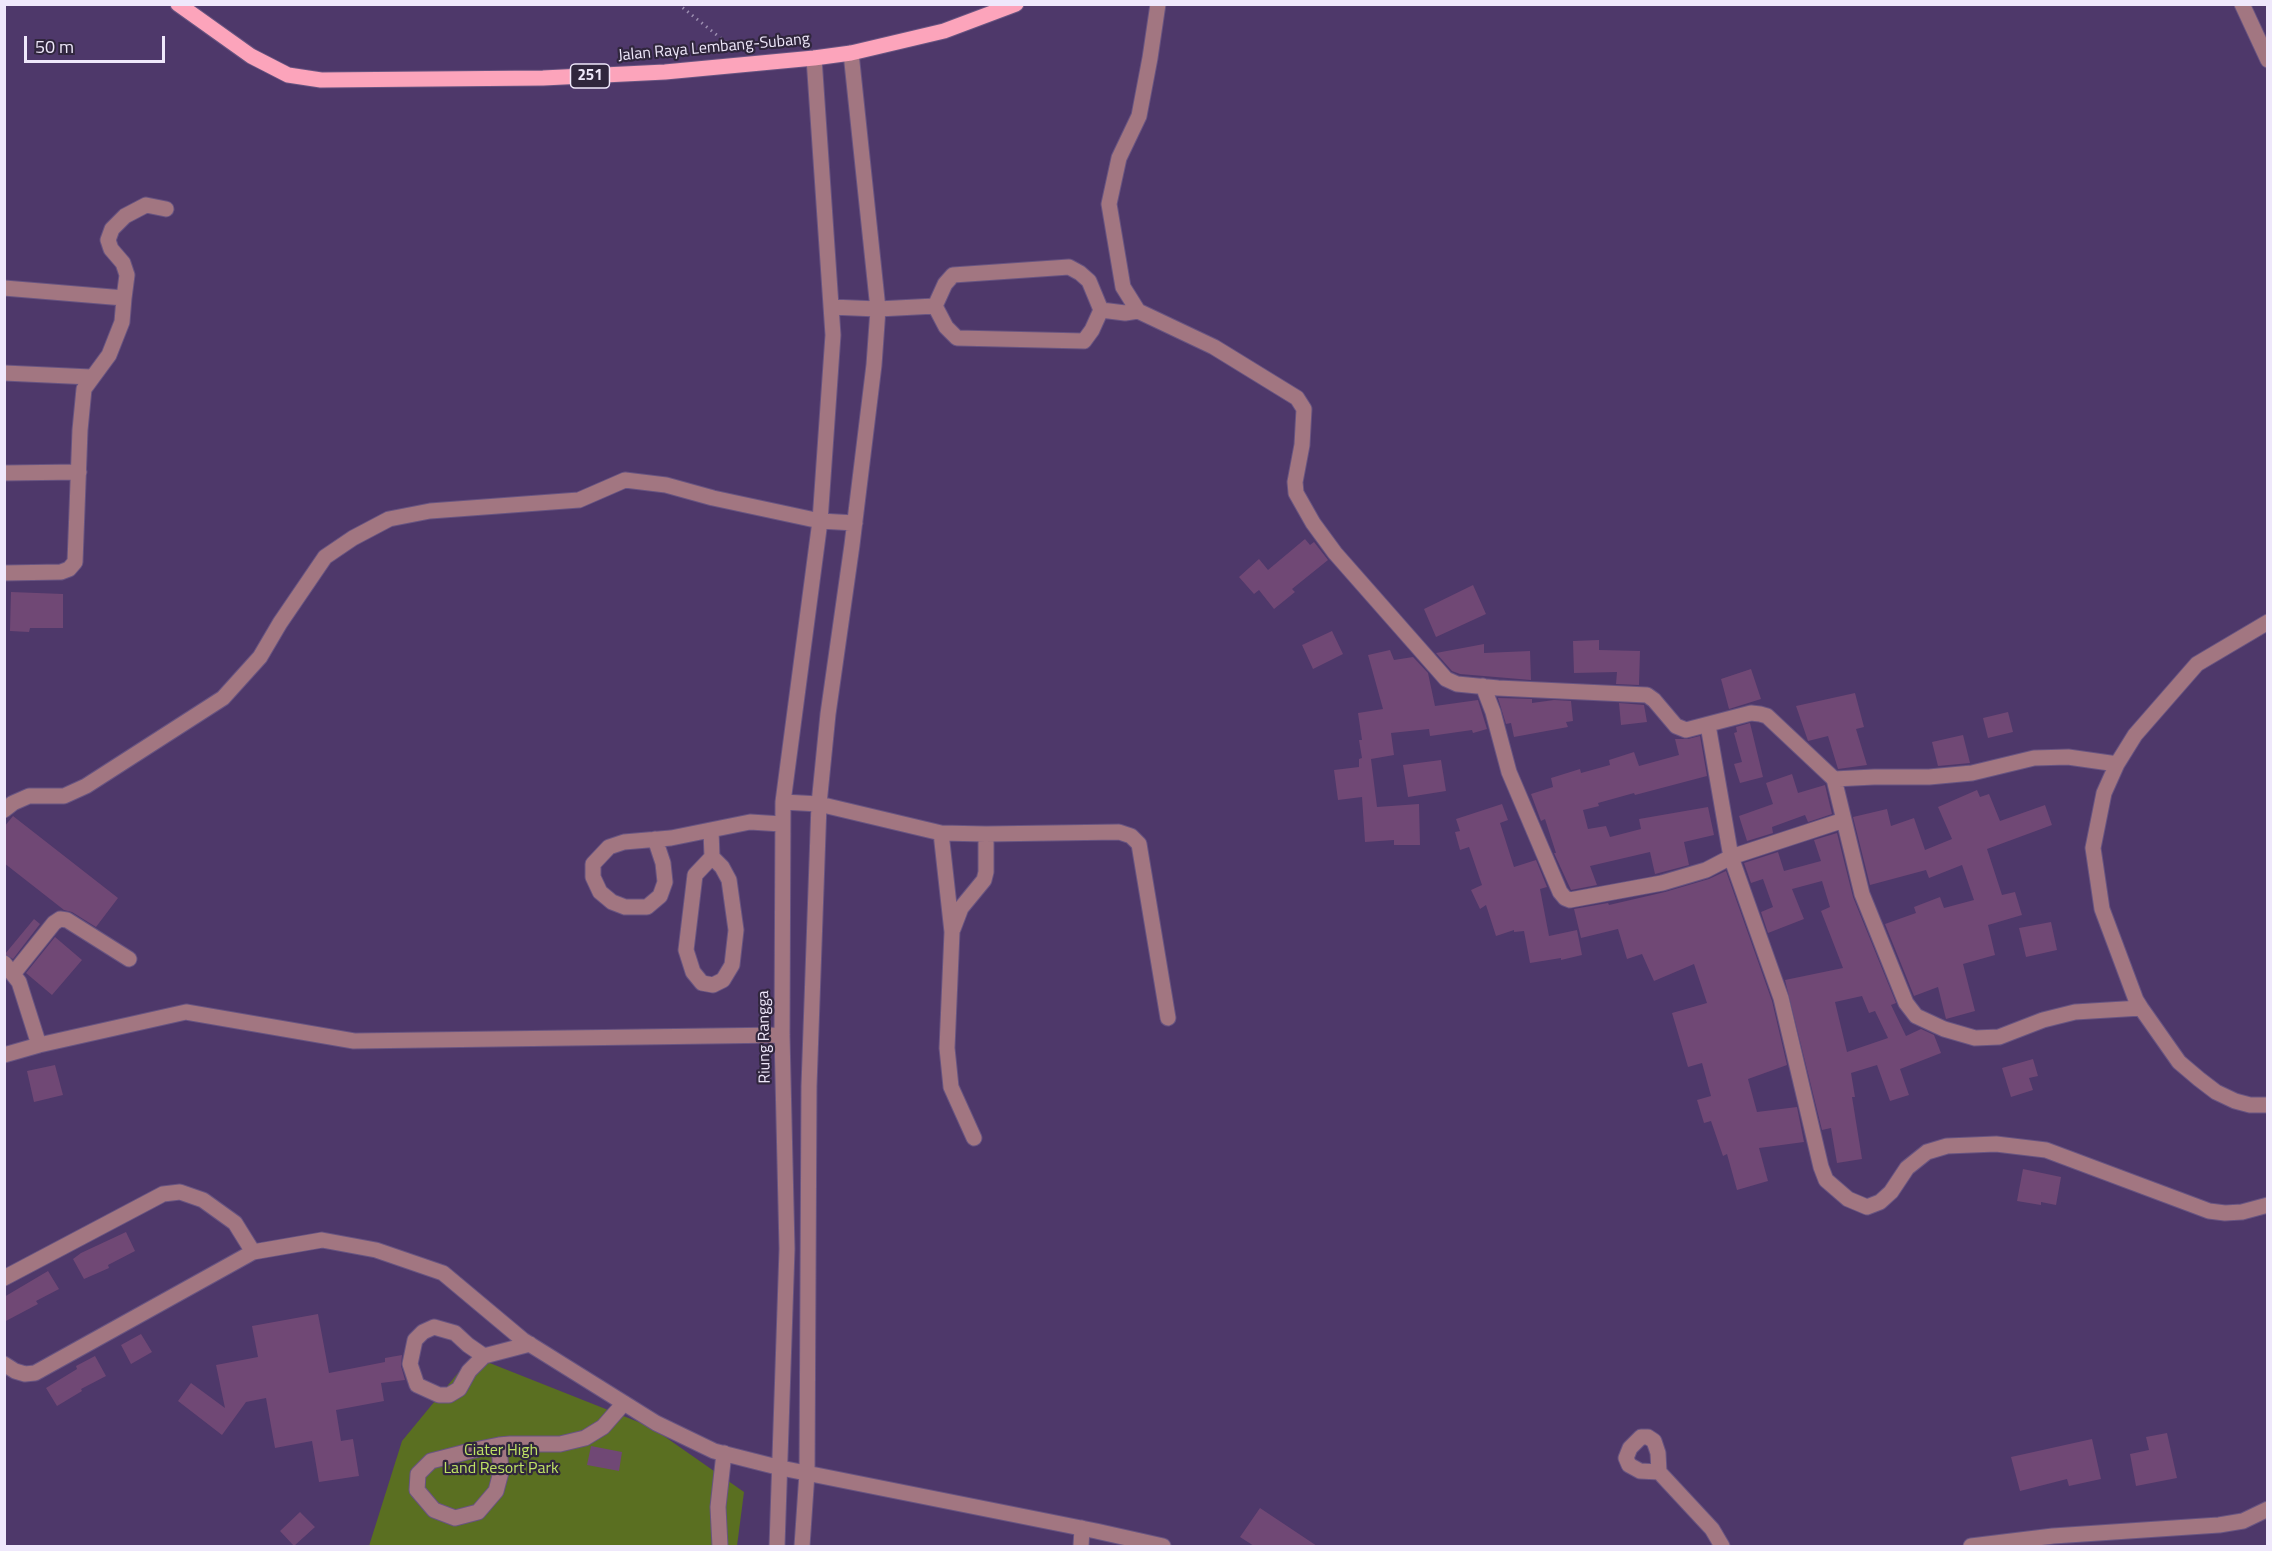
<!DOCTYPE html>
<html>
<head>
<meta charset="utf-8">
<style>
	body { margin:0 }
	#map { position:relative; width:2272px; height:1551px; overflow:hidden; background:#4e386a; font-family:"Titillium Web",sans-serif }
	canvas { display:block }
	.frame { position:absolute; inset:0; border:6px solid #efe8fb; pointer-events:none }
	.scale { position:absolute; left:24px; top:36px; width:141px; height:27px; box-sizing:border-box; border:3px solid #efe8fb; border-top:0; padding-left:8px; font-size:18px; line-height:21px; white-space:nowrap; color:#efe8fb; -webkit-text-stroke:4px #30263d; paint-order:stroke }
</style>
</head>
<body>
<div id="map">
<canvas width="2272" height="1551"></canvas>
<div class="frame"></div>
<div class="scale">50 m</div>
</div>
<script>
const c = document.querySelector('canvas').getContext('2d');
c.lineJoin = 'round';
function fillPath(path, color) { c.fillStyle = color; c.fill(path, 'evenodd'); }
const poly = rows => new Path2D(rows.map(r => 'M' + r).join(''));
function trace(path, color, width, dash) { c.strokeStyle = color; c.lineWidth = width; c.lineCap = dash ? 'butt' : 'round'; c.setLineDash(dash || []); c.stroke(path); }
function write(font, color, halo, rows, align = 'center') {
  c.font = font + ' "Titillium Web",sans-serif'; c.lineWidth = 4.5; c.setLineDash([]); c.textBaseline = 'middle'; c.strokeStyle = halo; c.fillStyle = color; for (const [text, x, y, turn = 0] of rows) {
    c.save(); c.translate(x, y); c.rotate((+turn || 0) * Math.PI / 180); c.textAlign = isNaN(turn) ? turn : align; if (halo) c.strokeText(text, 0, 0); c.fillText(text, 0, 0); c.restore();
  }
}
fillPath(poly([
	[472,1356,651,1427,744,1492,737,1546,369,1546,402,1441]
]), '#5a6f21');
fillPath(poly([
	[1305,539,1310,545,1314,542,1328,560,1292,589,1295,592,1274,609,1259,590,1254,594,1239,577,1259,559,1268,570],
	[1473,585,1486,614,1436,637,1424,609],
	[11,592,63,594,63,628,30,628,29,632,10,631],
	[1332,631,1343,654,1313,669,1302,645],
	[1599,640,1599,650,1640,651,1639,685,1616,684,1617,672,1574,673,1573,641],
	[1484,644,1484,653,1530,651,1531,680,1460,674,1452,671,1436,653],
	[1390,650,1394,660,1413,657,1428,673,1435,706,1478,700,1487,729,1473,733,1472,730,1430,736,1429,729,1391,733,1394,755,1371,759,1377,807,1419,804,1420,845,1394,845,1394,840,1365,842,1362,797,1338,800,1334,770,1359,767,1359,759,1362,758,1359,740,1362,740,1358,713,1383,709,1368,655],
	[1751,669,1761,699,1729,709,1721,679],
	[1855,693,1864,727,1856,729,1867,765,1838,769,1828,736,1808,741,1796,706],
	[1498,698,1532,699,1532,703,1554,700,1571,701,1573,721,1566,722,1568,727,1514,737,1511,723,1506,724],
	[1619,703,1644,705,1647,722,1621,725],
	[2008,712,2013,732,1988,738,1983,718],
	[1750,723,1763,777,1740,783,1734,764,1742,762,1734,733,1737,732,1736,727],
	[1963,735,1970,763,1938,766,1932,742],
	[1700,736,1707,776,1635,795,1634,793,1598,803,1599,806,1583,810,1588,829,1606,826,1610,837,1641,829,1639,819,1708,807,1714,835,1684,842,1689,865,1655,874,1650,852,1590,866,1597,885,1571,890,1554,853,1556,853,1545,819,1541,821,1531,794,1553,787,1551,778,1580,769,1581,773,1610,765,1609,760,1634,752,1639,766,1679,755,1675,739,1688,739],
	[1441,760,1446,791,1408,797,1403,765],
	[1792,774,1798,793,1825,785,1832,814,1808,822,1805,815,1772,827,1773,833,1747,841,1739,816,1773,804,1766,783],
	[1977,790,1980,797,1989,794,2000,821,2045,805,2052,825,1987,849,2002,895,2015,892,2022,915,1988,925,1995,955,1963,964,1975,1011,1946,1019,1938,987,1914,996,1885,924,1916,913,1914,907,1940,897,1944,908,1974,900,1962,865,1929,878,1926,870,1870,885,1853,817,1887,809,1891,826,1914,818,1925,850,1952,839,1938,807],
	[1502,804,1508,820,1500,823,1514,867,1536,860,1547,887,1540,889,1549,936,1577,930,1582,955,1561,960,1561,958,1530,963,1524,931,1514,932,1514,930,1496,936,1486,905,1480,909,1471,890,1482,885,1469,847,1460,850,1455,832,1460,831,1456,819],
	[13,816,118,898,96,927,72,912,64,910,4,863,4,827],
	[1837,833,1853,897,1896,1003,1891,1005,1906,1036,1921,1029,1934,1035,1941,1053,1900,1069,1909,1095,1890,1101,1877,1065,1851,1073,1855,1097,1852,1097,1862,1159,1837,1163,1831,1128,1822,1130,1785,980,1843,968,1821,911,1830,907,1822,881,1792,889,1804,919,1768,933,1761,912,1773,907,1763,879,1751,883,1744,863,1778,852,1784,871,1821,861,1814,840],
	[1862,996,1869,1013,1875,1011,1888,1038,1847,1052,1835,1002],
	[1726,871,1772,1001,1787,1065,1748,1079,1757,1112,1797,1107,1804,1142,1759,1148,1768,1181,1737,1190,1727,1154,1723,1156,1711,1121,1704,1123,1697,1100,1711,1096,1702,1063,1688,1067,1672,1013,1707,1003,1694,964,1654,981,1642,954,1627,959,1618,929,1581,938,1574,909,1608,903,1609,905,1665,892,1709,879],
	[34,919,40,924,13,959,5,954],
	[2051,922,2057,950,2026,957,2019,928],
	[55,937,82,960,52,995,26,973],
	[2033,1059,2038,1076,2029,1078,2033,1090,2011,1097,2002,1068],
	[55,1065,63,1095,34,1102,27,1071],
	[2023,1169,2061,1177,2056,1205,2041,1202,2041,1205,2017,1201],
	[126,1232,135,1251,108,1265,109,1268,84,1279,73,1259,81,1253],
	[48,1271,59,1289,36,1301,38,1304,4,1322,4,1297],
	[318,1314,329,1373,385,1362,385,1358,402,1355,401,1366,405,1380,381,1383,384,1401,336,1410,341,1441,353,1439,359,1476,319,1482,312,1441,275,1448,266,1398,246,1402,222,1435,178,1401,191,1383,225,1408,216,1365,258,1357,252,1326],
	[141,1334,152,1352,131,1364,121,1345],
	[95,1356,106,1376,81,1389,82,1391,57,1406,46,1388,77,1369,76,1366],
	[2167,1433,2177,1478,2136,1486,2130,1454,2149,1450,2146,1437],
	[2092,1439,2101,1479,2069,1486,2067,1479,2020,1491,2011,1457],
	[591,1446,622,1452,619,1471,587,1465],
	[1260,1508,1317,1546,1254,1546,1240,1537],
	[300,1512,315,1527,294,1546,280,1531]
]), '#704875');
const minor = poly([
	[1158,4,1150,58,1139,116,1119,158,1109,204,1123,287,1138,311,1214,347,1297,398,1304,409,1302,445,1295,482,1296,493,1313,523,1335,553,1446,679,1457,684,1498,688,1647,695,1654,700,1676,726,1686,730,1751,713,1760,714,1767,716,1834,779,1844,820,1731,857,1781,998,1821,1167,1826,1180,1848,1199,1867,1207,1880,1202,1891,1192,1907,1168,1927,1152,1947,1146,1996,1144,2046,1150,2209,1211,2225,1213,2242,1212,2268,1205],
	[2242,4,2268,60],
	[4,288,124,298,122,322,109,355,84,389,80,430,75,562,69,569,61,572,4,573],
	[124,298,127,275,123,263,111,249,108,240,112,229,125,216,146,205,166,209],
	[831,307,878,309,935,306,945,284,953,275,1069,267,1080,273,1089,281,1101,310,1092,330,1084,341,957,338,946,327,935,306],
	[1101,310,1125,313,1138,311],
	[4,373,91,377],
	[4,473,79,472],
	[2268,622,2197,664,2135,735,2117,764,2104,793,2093,848,2102,909,2136,1000,2141,1008,2179,1062,2199,1079,2216,1092,2235,1101,2250,1105,2268,1105],
	[1483,686,1493,712,1509,772,1560,892,1565,898,1570,900,1662,883,1706,870,1731,857,1708,725],
	[1834,779,1874,777,1929,777,1972,773,2034,758,2068,757,2117,764],
	[783,802,819,804,941,833,986,834,1119,832,1131,836,1139,844,1168,1018],
	[4,810,13,803,29,796,64,796,86,786,223,698,260,657,280,623,325,557,353,538,389,519,430,511,579,500,625,480,666,485,713,498,820,521,855,523],
	[1844,820,1862,894,1906,1003,1916,1016,1944,1029,1975,1038,1999,1037,2043,1020,2075,1012,2141,1008],
	[711,830,712,857,722,867,729,880,736,930,732,965,723,980,713,985,702,983,693,972,686,950,695,875,712,857],
	[941,833,952,932,947,1048,951,1087,974,1138],
	[655,839,663,863,665,882,660,896,647,907,625,907,612,902,600,892,593,877,593,864,609,847,624,842,671,838,750,822,782,824],
	[953,929,961,908,984,880,986,872,986,834],
	[4,963,19,982,39,1045],
	[13,974,54,923,60,919,67,920,129,959],
	[4,1055,39,1045,186,1012,354,1041,782,1035],
	[4,1278,163,1194,180,1192,203,1200,235,1223,253,1252],
	[484,1356,468,1345,455,1333,434,1327,423,1332,415,1340,410,1364,417,1385,439,1395,449,1395,459,1389,469,1371,484,1356,530,1344],
	[4,1364,15,1371,25,1374,35,1373,253,1252,322,1240,376,1250,443,1273,523,1340,656,1423,714,1451,781,1468,1096,1531,1163,1546],
	[499,1445,501,1472,496,1491,478,1512,455,1518,434,1510,417,1490,418,1474,431,1461,470,1451,499,1445,510,1444,560,1444,585,1438,603,1427,624,1403],
	[1659,1472,1658,1453,1654,1441,1648,1437,1641,1437,1630,1448,1626,1458,1629,1465,1640,1471,1659,1472,1712,1529,1722,1546],
	[720,1546,718,1507,724,1453],
	[777,1546,787,1249,782,1035,783,802,820,521,833,335,814,58],
	[802,1546,807,1473,809,1086,819,804,828,714,852,545,874,365,878,309,851,53],
	[1081,1546,1082,1528],
	[1971,1546,2053,1536,2219,1525,2243,1521,2268,1509]
]);
const major = poly([
	[178,4,251,56,288,75,321,80,543,78,665,72,814,58,851,53,944,31,1016,4]
]);
trace(minor, '#685481', 17);
trace(major, '#685481', 17);
trace(poly([
	[678,4,733,48]
]), '#9d8fb1', 3, [1.5, 4.5]);
trace(minor, '#a27681', 15);
trace(major, '#fca4bb', 15);
for (const [x, y, w] of [
	[590,76,39]
]) { const box = new Path2D(); box.roundRect(x - w / 2, y - 12, w, 24, 4.5); c.fillStyle = '#30263d'; c.fill(box); trace(box, '#efe8fb', 1.5); }
write('bold 15px', '#efe8fb', null, [
	["251",590,76]
]);
write('16px', '#efe8fb', '#30263d', [
	["Jalan Raya Lembang-Subang",714,48,-5],
	["Riung Rangga",765,1037,-91]
]);
write('16px', '#bee164', '#30263d', [
	["Ciater High",501,1451],
	["Land Resort Park",501,1469]
]);
</script>
</body>
</html>
